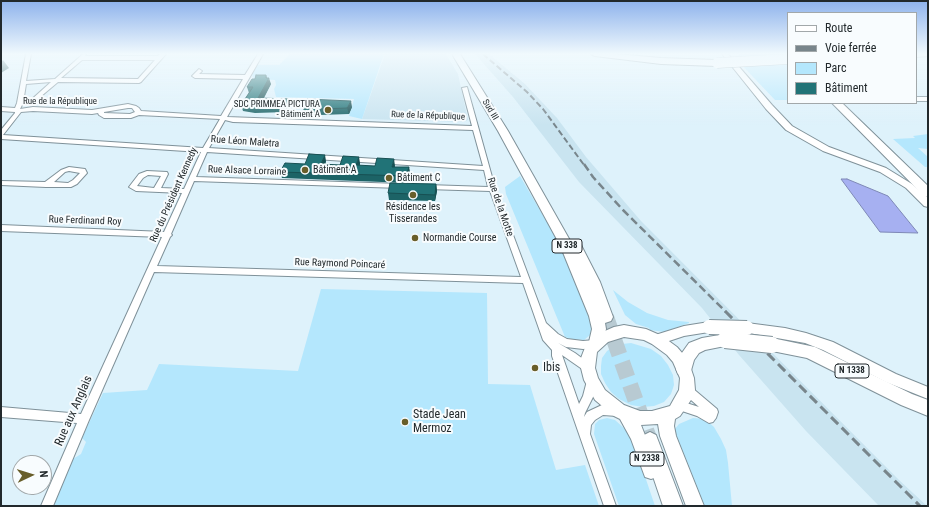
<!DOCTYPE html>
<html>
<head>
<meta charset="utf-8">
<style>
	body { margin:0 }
	#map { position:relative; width:929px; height:507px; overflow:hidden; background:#def2fb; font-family:"Roboto Condensed",sans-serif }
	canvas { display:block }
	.frame { position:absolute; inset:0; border:2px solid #22292c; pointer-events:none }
	.legend { position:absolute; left:787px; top:12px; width:130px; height:92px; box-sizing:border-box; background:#f8fcfe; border:1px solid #a2a8aa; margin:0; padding:5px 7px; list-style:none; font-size:12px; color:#22292c }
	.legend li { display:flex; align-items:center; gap:8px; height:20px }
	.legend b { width:20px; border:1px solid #a2a8aa }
	.north { position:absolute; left:12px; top:455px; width:40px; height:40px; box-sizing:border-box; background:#f8fcfe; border:1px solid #a2a8aa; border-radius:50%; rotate:86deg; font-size:11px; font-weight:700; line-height:16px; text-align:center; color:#22292c }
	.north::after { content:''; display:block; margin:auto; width:14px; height:18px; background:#685e2a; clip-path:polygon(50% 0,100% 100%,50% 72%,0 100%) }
</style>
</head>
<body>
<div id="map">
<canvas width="929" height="507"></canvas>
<div class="frame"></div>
<ul class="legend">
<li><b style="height:5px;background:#fff"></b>Route</li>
<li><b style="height:5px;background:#78858b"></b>Voie ferrée</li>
<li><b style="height:11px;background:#b4e7fd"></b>Parc</li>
<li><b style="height:11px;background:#217377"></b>Bâtiment</li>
</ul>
<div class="north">N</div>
</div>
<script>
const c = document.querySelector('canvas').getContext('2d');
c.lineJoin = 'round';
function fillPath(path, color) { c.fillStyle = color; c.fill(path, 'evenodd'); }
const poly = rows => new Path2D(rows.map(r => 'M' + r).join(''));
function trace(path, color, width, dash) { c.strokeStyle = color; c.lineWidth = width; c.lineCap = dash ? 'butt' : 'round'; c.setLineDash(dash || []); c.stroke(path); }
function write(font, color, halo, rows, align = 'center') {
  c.font = font + ' "Roboto Condensed",sans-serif'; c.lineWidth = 4; c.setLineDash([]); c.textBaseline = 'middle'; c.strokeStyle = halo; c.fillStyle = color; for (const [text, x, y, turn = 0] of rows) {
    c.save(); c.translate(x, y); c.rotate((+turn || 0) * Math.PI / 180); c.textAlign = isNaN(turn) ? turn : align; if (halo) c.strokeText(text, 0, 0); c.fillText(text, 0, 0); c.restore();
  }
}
fillPath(poly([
	[385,54,446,54,458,74,468,120,464,122,362,119],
	[475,54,489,54,525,84,557,118,586,157,641,221,899,480,927,506,879,506,806,431,739,355,702,308,579,182,513,97]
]), '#c9e4f0');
fillPath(poly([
	[290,54,384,54,362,119,349,116,354,99,276,97,274,89,276,85,275,80,254,79,252,75,257,65,279,65],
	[740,54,781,54,788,61,788,100,775,100,737,60,737,57],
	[928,134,928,149,918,148,928,157,928,167,925,167,893,139,915,138,913,136],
	[520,176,562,248,580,291,592,327,590,335,584,340,571,339,565,337,506,194,505,187],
	[321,289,487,293,488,384,530,385,556,470,585,465,599,506,53,506,73,459,81,454,86,442,82,438,103,393,147,390,159,364,298,371],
	[613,290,628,302,647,313,668,320,689,322,689,323,664,332,650,330,649,328,636,324,625,315],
	[631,343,651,349,661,356,668,365,673,375,674,385,671,394,664,402,654,406,643,407,631,405,619,399,611,392,605,383,601,374,601,366,602,358,607,351,614,346,622,344],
	[607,418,615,420,626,430,632,438,655,506,619,506,594,434,595,424,599,420],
	[693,418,705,419,714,427,721,439,726,450,728,463,732,506,702,506,675,438,674,430,679,424]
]), '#b4e7fd');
const water = poly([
	[847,179,888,196,918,233,880,232,841,179,847,179]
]);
fillPath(water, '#a6b0f1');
trace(water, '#7e88b6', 1);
trace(poly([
	[606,317,650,441]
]), '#b8cad2', 16, [16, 8]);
const minor = poly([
	[26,54,31,54,26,81,55,79,83,54,86,54,85,56,158,56,160,54,166,54,141,82,139,83,58,82,33,103,31,102,31,100,51,82,26,84,23,103,20,109,33,107,92,110,128,104,136,106,139,108,141,111,221,116,243,79,195,78,192,76,199,69,202,71,199,74,245,75,258,54,263,54,227,117,472,126,462,88,467,87,494,184,546,323,558,334,567,339,583,341,595,340,598,341,600,344,598,347,595,348,583,349,566,347,558,343,575,353,591,365,593,368,591,371,588,372,585,371,562,355,579,404,583,396,588,377,591,376,594,377,596,380,593,397,585,413,584,417,587,412,602,405,617,406,621,408,622,411,621,414,617,416,603,415,595,420,591,425,590,434,616,506,604,506,552,356,552,350,543,340,523,283,154,272,89,420,53,506,41,506,77,423,1,417,1,407,81,414,162,237,1,231,1,225,164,232,182,193,136,191,129,187,139,174,147,171,167,172,168,174,161,188,184,189,201,152,1,139,1,130,15,113,15,112,1,111,1,107,15,108,17,103,26,54],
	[82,60,155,60,138,79,61,78,82,60],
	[128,108,132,108,135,112,130,114,104,113,104,112,128,108],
	[33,111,92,114,98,113,99,115,104,118,131,118,139,115,220,119,203,148,3,135,21,112,33,111],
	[225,120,233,122,473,130,483,166,209,148,225,120],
	[207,152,484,170,488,187,427,185,423,187,427,189,490,191,521,277,157,266,170,237,172,235,171,234,194,181,400,188,403,186,400,184,196,177,207,152],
	[148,175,161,176,154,188,137,186,143,178,148,175],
	[69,167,85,169,87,173,77,184,71,187,46,187,1,185,1,181,45,182,61,170,69,167],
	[69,171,80,173,73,180,68,183,54,182,65,172,69,171],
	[687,385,691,387,717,409,718,412,716,418,713,422,709,423,697,416,676,409,675,406,676,403,680,401,699,407,683,393,682,390,683,387,687,385]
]);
const secondary = poly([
	[722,54,728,54,772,105,792,126,829,147,886,168,912,184,928,198,928,207,924,206,906,188,880,172,823,151,786,130,766,109,722,54],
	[916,97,928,97,928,101,916,101,916,97],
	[709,322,713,323,715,327,713,331,709,332,684,336,657,345,652,344,651,340,652,336,684,326,709,322],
	[747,323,785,328,806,333,833,342,896,374,928,387,928,399,886,382,823,350,805,343,743,332,741,328,743,324,747,323]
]);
const primary = poly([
	[624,325,646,329,662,336,677,347,683,354,691,369,694,378,695,390,693,397,680,416,675,419,674,426,676,436,704,506,686,506,660,436,658,424,641,425,659,471,657,477,651,479,645,477,631,439,620,419,614,416,595,400,584,380,581,368,581,358,586,345,598,334,614,327,624,325],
	[624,337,644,340,652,344,667,355,673,362,680,378,679,390,670,406,652,411,640,411,624,405,605,390,598,378,595,368,597,352,608,342,624,337]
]);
const trunk = poly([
	[452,54,460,54,508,131,572,244,576,242,581,244,582,247,600,282,613,317,611,321,605,323,606,329,602,347,597,348,592,347,589,342,592,329,589,316,560,245,498,131,452,54],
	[591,54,616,54,661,58,717,60,721,63,717,66,661,64,595,56,591,54],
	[916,54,928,54,928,56,916,57,916,54],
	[832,103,842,103,928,186,928,197,924,196,832,103],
	[725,334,730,335,733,340,730,345,705,350,699,353,694,360,690,374,684,376,678,374,676,369,679,357,689,343,702,338,725,334],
	[772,338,815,347,912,394,928,400,928,416,901,405,807,358,767,350,764,345,767,340,772,338],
	[650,432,656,435,683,506,663,506,641,441,644,435,650,432]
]);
trace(minor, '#7f9199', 2);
trace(secondary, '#7f9199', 2);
trace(primary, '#7f9199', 2);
trace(trunk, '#7f9199', 2);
fillPath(minor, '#fff');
fillPath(secondary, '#fff');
fillPath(primary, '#fff');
fillPath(trunk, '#fff');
trace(poly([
	[483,54,527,92,543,109,584,165]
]), '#78858b', 2, [6, 3]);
trace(poly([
	[584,164,593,177,623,210,726,312]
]), '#78858b', 2.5, [8, 4]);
trace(poly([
	[725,311,920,506]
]), '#78858b', 3, [10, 5]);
const secondaryBridge = poly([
	[709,327,747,328]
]);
const trunkBridgeFar1 = poly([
	[717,63,788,59]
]);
const trunkBridge = poly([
	[725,340,772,345]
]);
trace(secondaryBridge, '#7f9199', 16, []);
trace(trunkBridgeFar1, '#7f9199', 11, []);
trace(trunkBridge, '#7f9199', 18, []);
trace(secondaryBridge, '#fff', 14);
trace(trunkBridgeFar1, '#fff', 10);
trace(trunkBridge, '#fff', 16);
fillPath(poly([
	[267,78,271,84,264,98,291,105,287,112,255,113,243,111,241,105,249,93,247,87],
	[303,107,352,107,349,114,320,115,304,113],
	[326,161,325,165,340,165,360,163,360,166,395,166,394,167,409,167,410,174,407,183,282,178,280,172,305,164],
	[436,184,437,191,435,201,389,200,388,193]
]), '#1c6366');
fillPath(poly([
	[3,60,9,68,1,73,1,62],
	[266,75,268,81,269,78,271,84,260,104,258,98,266,78],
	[290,99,291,105,287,112,285,106],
	[351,101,352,107,349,114,347,108],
	[325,155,326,161,323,171,321,164],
	[359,157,360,163,358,172,356,165],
	[394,159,395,166,393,173,392,167],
	[409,167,410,174,407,183,406,176],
	[436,184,437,191,435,201,435,195]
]), '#175053');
const building = poly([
	[256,75,266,75,266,78,269,78,258,98,290,99,285,106,253,107,241,105,253,87,247,87,252,79,255,79,256,75],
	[307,99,351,101,347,108,319,109,303,107,307,99],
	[309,154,325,155,321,164,340,165,343,156,359,157,356,165,375,166,377,158,394,159,392,167,409,167,406,176,280,172,285,163,305,164,309,154],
	[390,183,436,184,435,195,388,193,390,183]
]);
fillPath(building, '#217377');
trace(building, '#175053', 1);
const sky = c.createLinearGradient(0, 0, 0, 125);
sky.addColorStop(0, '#8db2ec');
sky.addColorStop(0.43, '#f0f9fd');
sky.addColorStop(1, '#f0f9fd00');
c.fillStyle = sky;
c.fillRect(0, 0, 929, 125);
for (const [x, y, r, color] of [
	[328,110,4,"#685e2a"],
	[305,170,4,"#685e2a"],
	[389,178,4,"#685e2a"],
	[413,195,4,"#685e2a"],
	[415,238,4,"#685e2a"],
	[535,368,4,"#685e2a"],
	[405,422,4,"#685e2a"]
]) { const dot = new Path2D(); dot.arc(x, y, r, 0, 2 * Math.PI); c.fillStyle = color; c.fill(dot); trace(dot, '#f8fcfe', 1.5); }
write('9px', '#22292c', '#f8fcfe', [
	["Rue de la République",60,102],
	["Sud III",490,110,59],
	["Rue de la République",428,116,2]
]);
write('9px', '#22292c', '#f8fcfe', [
	["SDC PRIMMEA PICTURA",320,105],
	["- Bâtiment A",320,115]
], 'right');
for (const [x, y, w] of [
	[567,246,30],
	[852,371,34],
	[647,459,34]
]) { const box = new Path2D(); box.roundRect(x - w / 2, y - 7, w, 14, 3); c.fillStyle = '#f8fcfe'; c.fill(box); trace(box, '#22292c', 1); }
write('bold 9px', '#22292c', null, [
	["N 338",567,246],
	["N 1338",852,371],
	["N 2338",647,459]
]);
write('10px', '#22292c', '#f8fcfe', [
	["Rue Léon Maletra",245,142,4],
	["Rue Alsace Lorraine",247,171,2],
	["Rue du Président Kennedy",174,195,-66],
	["Rue de la Motte",500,207,71],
	["Rue Ferdinand Roy",85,221,2],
	["Rue Raymond Poincaré",340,264,2]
]);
write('10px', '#22292c', '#f8fcfe', [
	["Bâtiment A",313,170],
	["Bâtiment C",397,178],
	["Résidence les",413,207,"center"],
	["Tisserandes",413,219,"center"],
	["Normandie Course",423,238]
], 'left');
write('12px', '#22292c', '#f8fcfe', [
	["Ibis",543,368],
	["Stade Jean",413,415],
	["Mermoz",413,429]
], 'left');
write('12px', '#22292c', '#f8fcfe', [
	["Rue aux Anglais",74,411,-66]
]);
</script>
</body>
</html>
